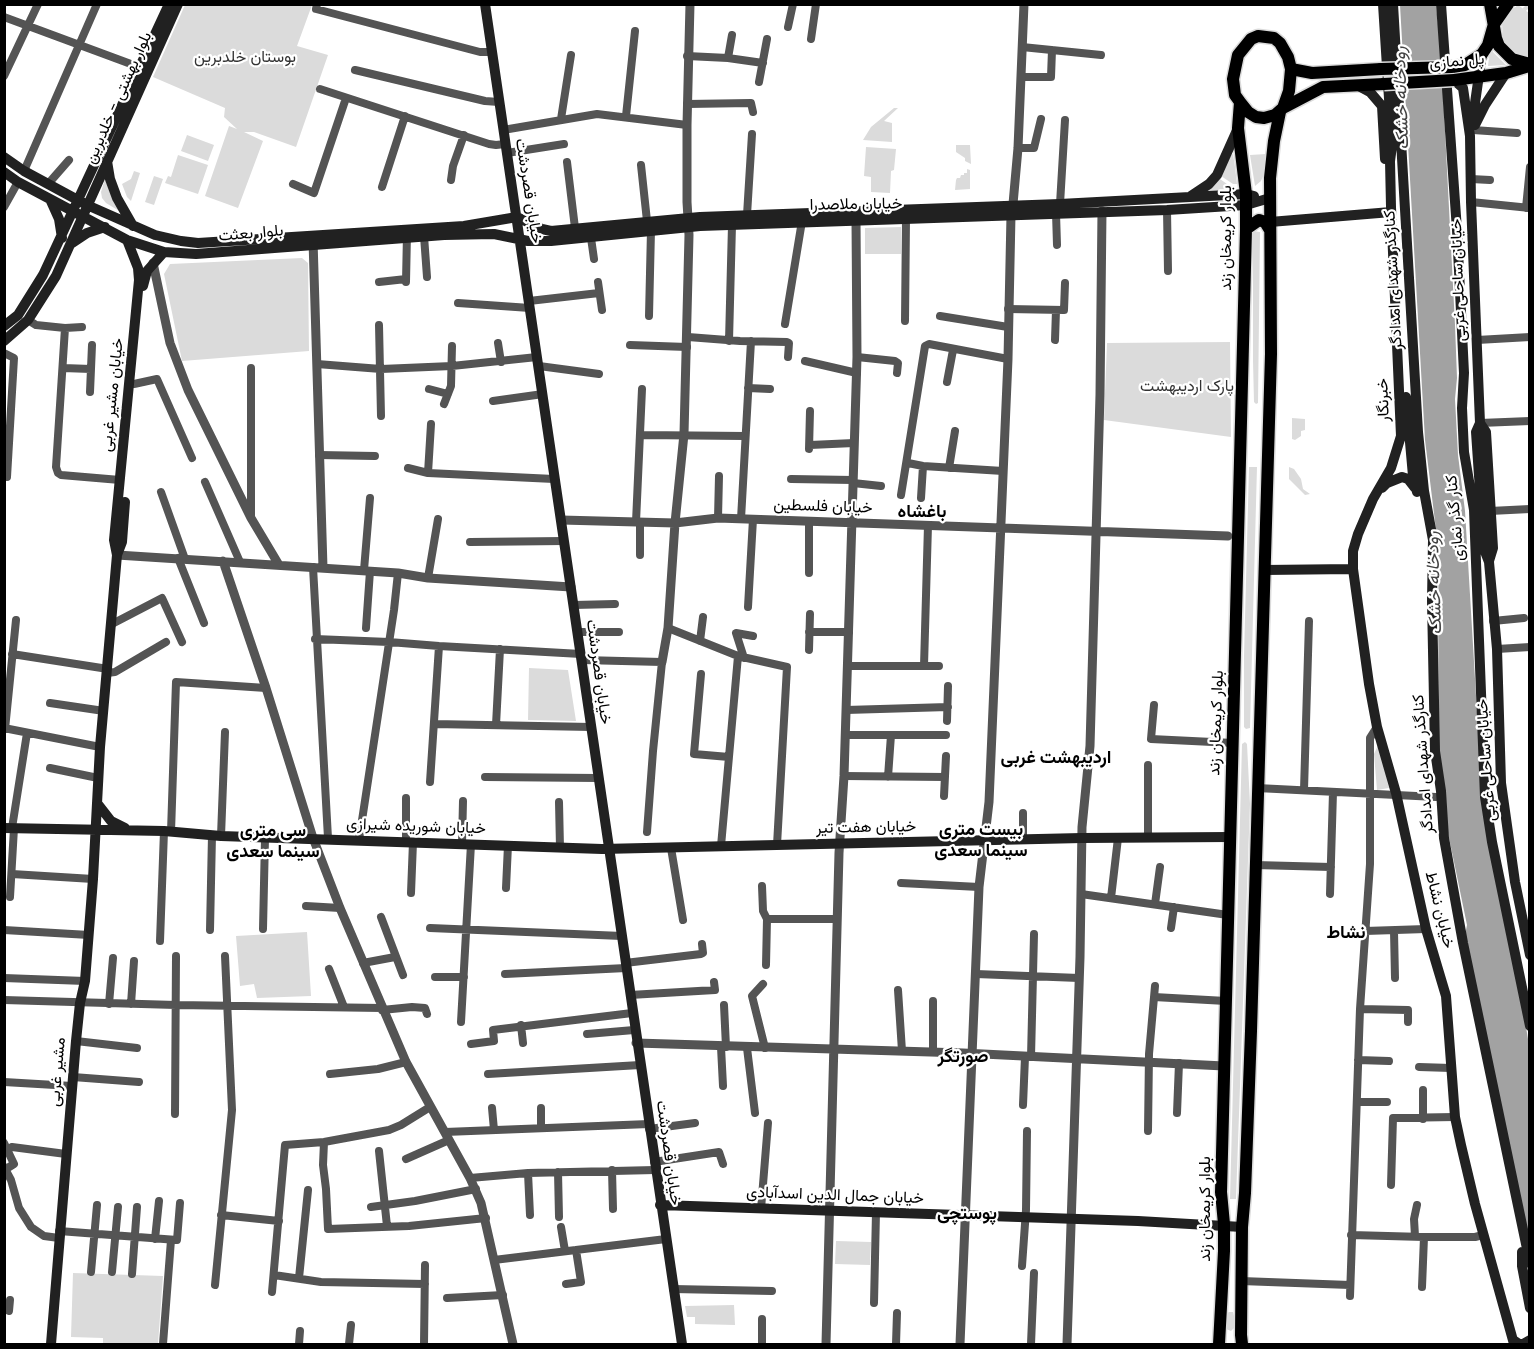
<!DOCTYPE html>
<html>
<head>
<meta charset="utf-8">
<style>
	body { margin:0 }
	#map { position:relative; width:1534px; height:1349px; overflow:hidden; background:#fff; font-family:Poppins,sans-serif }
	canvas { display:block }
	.frame { position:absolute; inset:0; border:6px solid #000; pointer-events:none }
</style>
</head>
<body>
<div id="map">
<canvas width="1534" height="1349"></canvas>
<div class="frame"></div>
</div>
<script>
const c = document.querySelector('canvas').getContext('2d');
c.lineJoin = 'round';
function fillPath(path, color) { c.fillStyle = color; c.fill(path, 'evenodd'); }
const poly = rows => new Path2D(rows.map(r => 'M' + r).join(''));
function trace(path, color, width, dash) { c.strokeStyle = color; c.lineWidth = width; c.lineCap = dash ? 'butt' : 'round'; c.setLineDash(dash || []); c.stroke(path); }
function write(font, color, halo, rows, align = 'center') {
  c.font = font + ' Poppins,Vazirmatn,sans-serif'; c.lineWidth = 4.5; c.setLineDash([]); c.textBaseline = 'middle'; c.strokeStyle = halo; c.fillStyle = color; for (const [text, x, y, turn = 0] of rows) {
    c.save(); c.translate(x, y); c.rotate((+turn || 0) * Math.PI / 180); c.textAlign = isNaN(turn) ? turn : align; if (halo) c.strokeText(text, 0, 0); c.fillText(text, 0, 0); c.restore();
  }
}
fillPath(poly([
	[185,5,312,5,297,46,328,55,296,147,254,132,244,132,263,141,238,208,205,196,229,126,237,129,224,117,225,108,153,77],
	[1518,5,1529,13,1529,57,1517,54,1503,40,1502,23,1509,12],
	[1490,49,1506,65,1488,66],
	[894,108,898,108,884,121,892,123,892,142,863,140,871,127],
	[187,135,214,145,208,161,181,151],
	[956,145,970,145,971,164,965,161,965,158,956,152],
	[866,147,896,149,894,170,891,171,890,193,871,192,871,177,864,176],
	[1233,154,1235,167,1237,184,1233,184,1221,176,1231,155],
	[1266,154,1264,174,1261,181,1255,186,1250,155],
	[178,155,208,165,198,194,165,183,168,176,171,177],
	[967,169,970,170,970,189,955,190,956,180,957,178,960,178,961,175,964,175,964,173,967,173],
	[134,171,140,173,131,201,127,197,122,184,131,179],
	[154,176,163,179,154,205,145,202],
	[105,179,114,203,121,212,106,203,102,198,101,192],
	[1220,179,1234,189,1205,192],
	[901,227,901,254,865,254,865,228],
	[1253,231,1260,232,1258,403,1256,404,1254,402,1253,361],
	[302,258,308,263,309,351,182,361,164,274,170,264],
	[1230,342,1231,437,1104,420,1107,343],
	[1292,418,1305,419,1305,430,1301,431,1301,436,1295,440,1292,439],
	[1249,467,1257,467,1250,728,1246,729,1244,727,1244,656],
	[1289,467,1294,469,1301,479,1303,489,1310,494,1305,495,1289,479],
	[529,668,568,670,576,721,528,720],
	[1245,742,1247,744,1250,804,1236,1199,1230,1199,1242,744],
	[1379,743,1389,788,1377,790,1374,754],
	[307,932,311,996,257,998,254,984,240,986,236,936],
	[836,1241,871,1242,870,1265,835,1264],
	[73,1273,163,1276,158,1344,103,1344,103,1338,71,1337],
	[734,1305,735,1325,695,1324,695,1317,687,1317,685,1306],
	[1229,1312,1233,1312,1234,1316,1235,1327,1231,1331,1226,1329,1226,1314]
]), '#dbdbdb');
fillPath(poly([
	[1400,5,1436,5,1441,53,1455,325,1457,378,1455,399,1458,455,1465,511,1479,746,1529,1045,1529,1242,1465,935,1467,925,1447,828,1439,755,1438,600,1439,573,1437,538,1425,440]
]), '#a2a2a2');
trace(poly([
	[1527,4,1530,7]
]), '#d9d9d9', 12, [12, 6]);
const primary = poly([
	[1490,4,1496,38,1499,46,1512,59,1530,64],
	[1258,36,1274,38,1280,43,1288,57,1291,69,1289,91,1283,108,1275,115,1264,118,1256,117,1248,112,1240,102,1235,95,1233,79,1238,55,1251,39,1258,36],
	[1452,67,1465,65,1482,54,1488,45,1494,24,1508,4],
	[1291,69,1312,73,1381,69],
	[1454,80,1506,73,1529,66],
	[1283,108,1323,87,1384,84],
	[1246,229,1259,220,1265,222,1270,230],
	[1219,1344,1224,1251,1224,1224,1221,1192,1246,229,1246,194,1238,128,1240,102],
	[1242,1344,1241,1335,1242,1227,1245,1193,1251,1031,1271,354,1270,178,1274,141,1280,112]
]);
trace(primary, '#dbdbdb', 15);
trace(poly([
	[317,4,316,9,480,52,491,52],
	[4,17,139,67],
	[788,27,793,4],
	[811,39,816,4],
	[1022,47,1101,55],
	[687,56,728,58,763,63],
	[728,58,732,35],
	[355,70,485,101,499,102],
	[4,76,38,4],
	[1021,77,1051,77,1052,50],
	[759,82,767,39],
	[320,89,489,144,496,145,505,144],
	[687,104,751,103,753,112],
	[626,116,635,31],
	[561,119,571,55],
	[503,130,597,114,687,125],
	[1473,130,1517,133],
	[1018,148,1034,148,1041,119],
	[507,153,564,144],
	[567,162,575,228],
	[641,165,647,221],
	[24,171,97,4],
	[1471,179,1490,180],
	[451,180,453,166,464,135],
	[48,184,69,160],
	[293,184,314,193,346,98],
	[382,187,405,116],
	[1471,202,1530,208],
	[1060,204,1065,120],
	[4,207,18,182],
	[1526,208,1530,167],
	[1167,210,1168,271],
	[1056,213,1057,245],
	[747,215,752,134],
	[424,236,427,277],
	[591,238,594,259],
	[379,282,406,279],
	[406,282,407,233],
	[598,282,602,310],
	[529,301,599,293],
	[458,303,530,308],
	[1008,309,1064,310,1065,283],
	[649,316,651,230],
	[940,316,1008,327],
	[28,320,36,325,65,328,56,467,58,473,61,475,120,480],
	[905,321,906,219],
	[785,324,802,221],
	[379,325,381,416],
	[65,328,82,327],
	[688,337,740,341,787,342,789,343,788,357],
	[1055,340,1056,310],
	[1477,340,1530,337],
	[729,341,732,225],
	[498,343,501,362],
	[630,345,687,347],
	[4,353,14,358,7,477],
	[857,357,895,361,898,363,897,373],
	[805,361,857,373],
	[317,364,381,369,452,366,537,357],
	[539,366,599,374],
	[63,368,91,369],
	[251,368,251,517],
	[947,382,953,350],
	[134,384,157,379,192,458],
	[748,388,770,389],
	[429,389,448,394],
	[90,392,92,345],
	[493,401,543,394],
	[444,404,451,386,452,346],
	[1480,423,1530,421],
	[640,435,745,436],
	[810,445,854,443],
	[809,449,810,411],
	[319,455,375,456],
	[908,463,923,466,1003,471],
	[408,468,428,473,554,479],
	[949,468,955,431],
	[428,473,431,424],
	[791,479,853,480],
	[205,482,240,562],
	[853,483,881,486],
	[161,492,185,559],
	[901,495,925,346,929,344,1008,359],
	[921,498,923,466],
	[1490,511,1530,509],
	[718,518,719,476],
	[741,519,751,341],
	[636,522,642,389],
	[470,542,564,541],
	[640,555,640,522],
	[178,558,204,623],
	[313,567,328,838],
	[364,570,370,498],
	[809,573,809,521],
	[428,578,438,519],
	[574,605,615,604],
	[748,607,753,519],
	[1493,621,1524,618],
	[112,624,162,598,182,642],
	[366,628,370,571],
	[668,628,738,656,787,667,777,845],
	[578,632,619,632],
	[809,632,849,632],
	[315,639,389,642,439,646,581,654],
	[700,641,703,617],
	[1497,649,1530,647],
	[809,650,810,614],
	[12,654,108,669],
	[744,658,736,633,753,636],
	[582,660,662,662,653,751,647,832],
	[848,666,939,666],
	[924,666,928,525],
	[107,673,115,672,166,642],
	[701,674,694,754,729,757],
	[50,703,104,711],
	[1154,705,1151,739,1233,743],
	[846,710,948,707],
	[947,721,948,686],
	[434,724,591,727],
	[496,725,500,649],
	[4,728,100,747],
	[5,729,16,620],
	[846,735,946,735],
	[50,768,98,778],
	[844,776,945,777],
	[485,777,598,778],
	[888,777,891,735],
	[430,782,439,646],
	[1257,788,1436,797],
	[1304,790,1309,621],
	[944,796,946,756],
	[559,802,560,848],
	[12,828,27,733],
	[171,832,176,682,266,688],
	[221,836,225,732],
	[1148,837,1148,765],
	[1023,839,1023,813],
	[359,840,394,610,398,573],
	[406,842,406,798],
	[462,844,463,801],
	[721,846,738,656],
	[671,848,683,920],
	[1255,865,1331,867],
	[12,874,93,879],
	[901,883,979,887],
	[762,886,763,911,767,919,766,965],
	[506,888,508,845],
	[411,893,413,842],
	[1081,894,1228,915],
	[1330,894,1333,792],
	[10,897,14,828],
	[1111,898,1118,838],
	[1155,904,1160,867],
	[306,906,340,908],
	[381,917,403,975],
	[767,919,837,919],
	[430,928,622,936],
	[1171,928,1174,907],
	[263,929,265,838],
	[4,930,89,935],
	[210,930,212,835],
	[1365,931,1426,929],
	[1394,931,1395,978],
	[160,941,164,831],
	[363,963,395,957],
	[625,963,701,954,703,953,702,944],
	[329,969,344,1007],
	[505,974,626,968],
	[976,974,1079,978],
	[435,977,464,977],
	[4,978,85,981],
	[763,984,752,996,765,1048],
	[898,990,902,1051],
	[630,995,715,990,714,982],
	[1154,997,1226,1001],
	[4,1000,176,1005,382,1008],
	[109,1004,113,958],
	[131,1004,134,961],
	[724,1005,726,1047],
	[1360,1009,1408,1010,1408,1022],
	[382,1010,412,1007,425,1008,427,1014],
	[461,1022,471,844],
	[521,1025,523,1043],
	[587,1034,634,1030],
	[76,1041,137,1048],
	[471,1044,494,1041,493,1030,632,1013],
	[721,1047,723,1086],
	[747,1048,755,1113],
	[933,1052,933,1001],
	[1031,1057,1034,934],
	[1358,1060,1389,1061],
	[1419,1067,1451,1068],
	[330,1074,378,1069,406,1062],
	[488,1074,640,1065],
	[73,1077,139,1082],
	[4,1082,72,1086],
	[1423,1090,1423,1119],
	[1357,1102,1387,1102],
	[1023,1105,1025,1057],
	[492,1108,494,1130],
	[541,1108,541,1128],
	[1177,1113,1179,1063],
	[175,1114,176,956],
	[649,1129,695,1123],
	[1148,1131,1149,1054,1155,986],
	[445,1132,649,1124],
	[324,1142,323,1165,326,1189,328,1229,409,1226,486,1218],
	[4,1143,14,1164,6,1169],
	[12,1147,66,1154],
	[379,1151,387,1226],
	[406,1159,449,1140],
	[654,1162,719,1152,723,1164],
	[4,1167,11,1180,19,1208,31,1227,44,1236,59,1238],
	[612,1170,613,1209],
	[558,1172,559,1217],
	[528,1173,530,1215],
	[470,1178,528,1173,655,1170],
	[1391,1185,1393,1118,1455,1117],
	[371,1207,415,1201,476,1189],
	[761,1209,768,1123],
	[221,1215,279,1221],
	[561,1227,565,1251],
	[59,1231,177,1240,180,1203],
	[1351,1235,1424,1237,1475,1237,1483,1235],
	[1415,1236,1414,1219,1417,1205],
	[155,1239,159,1201],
	[494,1260,666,1239],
	[1022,1266,1026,1210,1027,1131],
	[91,1272,97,1205],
	[112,1272,118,1207],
	[132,1274,137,1207],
	[274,1275,321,1282,425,1284],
	[299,1278,308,1190],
	[1241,1281,1350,1285],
	[566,1284,581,1282,576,1250],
	[215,1285,232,1110,225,956],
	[1422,1287,1424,1237],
	[673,1289,772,1291],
	[272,1292,285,1145,324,1142,389,1130,401,1125,430,1107],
	[1350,1296,1360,1009,1370,864,1370,738,1377,727],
	[447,1298,503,1295],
	[874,1303,876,1212],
	[9,1311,10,1300],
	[762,1319,762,1344],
	[163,1344,171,1240],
	[299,1344,300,1331],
	[349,1344,351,1325],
	[424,1344,425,1265],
	[896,1344,897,1313],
	[1031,1344,1034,1273]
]), '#545454', 8);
trace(poly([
	[1013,204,1018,148,1024,4],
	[313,240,323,568],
	[153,263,170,343,188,390,251,518,279,565],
	[561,520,675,523,718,518,1228,536],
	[117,555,398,573,428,578,571,587],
	[223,561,266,688,313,838,340,908,406,1062,470,1178,481,1203,513,1344],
	[662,662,668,628,675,523,684,434,689,235,687,202,687,125,690,4],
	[636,1043,963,1053,1224,1066],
	[826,1344,839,853,844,776,857,357,856,220],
	[960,1344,979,887,989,802,1008,359,1011,215],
	[1067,1344,1080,957,1082,827,1090,746,1100,395,1102,211]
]), '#545454', 9);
trace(poly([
	[485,4,682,1344],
	[1383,4,1392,146,1390,161,1391,207,1401,436,1391,468,1373,499,1358,534,1353,551,1353,569,1369,684,1377,727,1396,793,1426,929,1446,996,1455,1117,1461,1145,1475,1204,1514,1344],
	[1393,4,1418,432,1424,491,1433,540,1432,601,1435,751,1441,791,1444,838,1463,943,1530,1263],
	[1441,4,1457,230,1464,373,1462,408,1464,452,1474,510,1485,797,1492,842,1530,1026],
	[1454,80,1463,88,1470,136,1471,202,1480,423,1486,432,1493,548,1489,561],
	[1357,85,1370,92,1382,106,1385,159],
	[1472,124,1482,54],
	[1475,125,1485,105,1506,73],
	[4,157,24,171,87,205,155,235,181,241,198,243,464,226,517,217],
	[107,161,110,179,117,198,133,226],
	[4,172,18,182,127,240,164,252,196,254,444,235,494,234,528,241,551,241,700,226,1167,210,1246,205,1270,198],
	[1191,196,1209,184,1217,175,1238,128],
	[50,199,59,219,62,238],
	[517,217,542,229,551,231,700,217,1060,204,1246,194,1254,196],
	[1270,222,1391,212],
	[72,243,87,233,105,227],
	[143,286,147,271,164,252],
	[4,326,18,315,43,275,169,4],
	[4,341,28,320,56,276,178,4],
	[1406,397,1413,476,1417,492],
	[1480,423,1476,432,1484,549,1489,562,1497,649,1501,783,1515,882,1530,955],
	[1382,488,1387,483,1402,477,1408,479,1415,488],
	[117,555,122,542,125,502],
	[1264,570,1353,569],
	[97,803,111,821,125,828],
	[4,828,164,831,221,836,602,849,1082,838,1230,837],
	[660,1205,1138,1221,1242,1227],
	[1522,1252,1522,1266,1530,1308],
	[1513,1340,1519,1344,1523,1344,1530,1340],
	[51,1344,76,1041,80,1003,85,981,93,879,100,747,117,555,114,540,139,280,138,268,127,240]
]), '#212121', 10);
trace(primary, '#000', 12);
const primaryBridge = poly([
	[1381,69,1452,67],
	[1384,84,1454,80]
]);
trace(primaryBridge, '#dbdbdb', 15, []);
trace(primaryBridge, '#000', 12);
write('16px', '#323232', '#fff', [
	["بوستان خلدبرین",245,58],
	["پارک اردیبهشت",1187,387]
]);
write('16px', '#000', '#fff', [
	["پل نمازی",1457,62,-5],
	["بلوار بهشتی - خلدبرین",119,98,-66],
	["خیابان قصردشت",528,191,81],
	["خیابان ملاصدرا",856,205,-1],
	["بلوار بعثت",251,234,-5],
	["بلوار کریمخان زند",1227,238,-90],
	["کنارگذر شهدای امدادگر",1394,280,-93],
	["خیابان ساحلی غربی",1459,280,-92],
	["خیابان مشیر غربی",113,395,-84],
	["خبرنگار",1384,400,-92],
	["خیابان فلسطین",823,507,2],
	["کنار گذر نمازی",1456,518,-95],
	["خیابان قصردشت",598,672,82],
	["بلوار کریمخان زند",1217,723,-88],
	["خیابان ساحلی غربی",1487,760,-94],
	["کنارگذر شهدای امدادگر",1424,764,-94],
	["خیابان شوریده شیرازی",416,827,2],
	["خیابان هفت تیر",866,828,-1],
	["خیابان نشاط",1439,910,76],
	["مشیر غربی",58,1072,-85],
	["خیابان قصردشت",668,1153,82],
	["خیابان جمال الدین اسدآبادی",835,1196,2],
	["بلوار کریمخان زند",1206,1209,-90]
]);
write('italic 18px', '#434343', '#fff', [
	["رودخانه خشک",1402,98,-92],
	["رودخانه خشک",1435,583,-92]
]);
write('bold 18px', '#000', '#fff', [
	["باغشاه",922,512],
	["اردیبهشت غربی",1056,758],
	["بیست متری",981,830],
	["سینما سعدی",981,851],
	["سی متری",273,831],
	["سینما سعدی",273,852],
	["نشاط",1346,933],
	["صورتگر",963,1057],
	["پوستچی",967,1214]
]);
</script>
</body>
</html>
